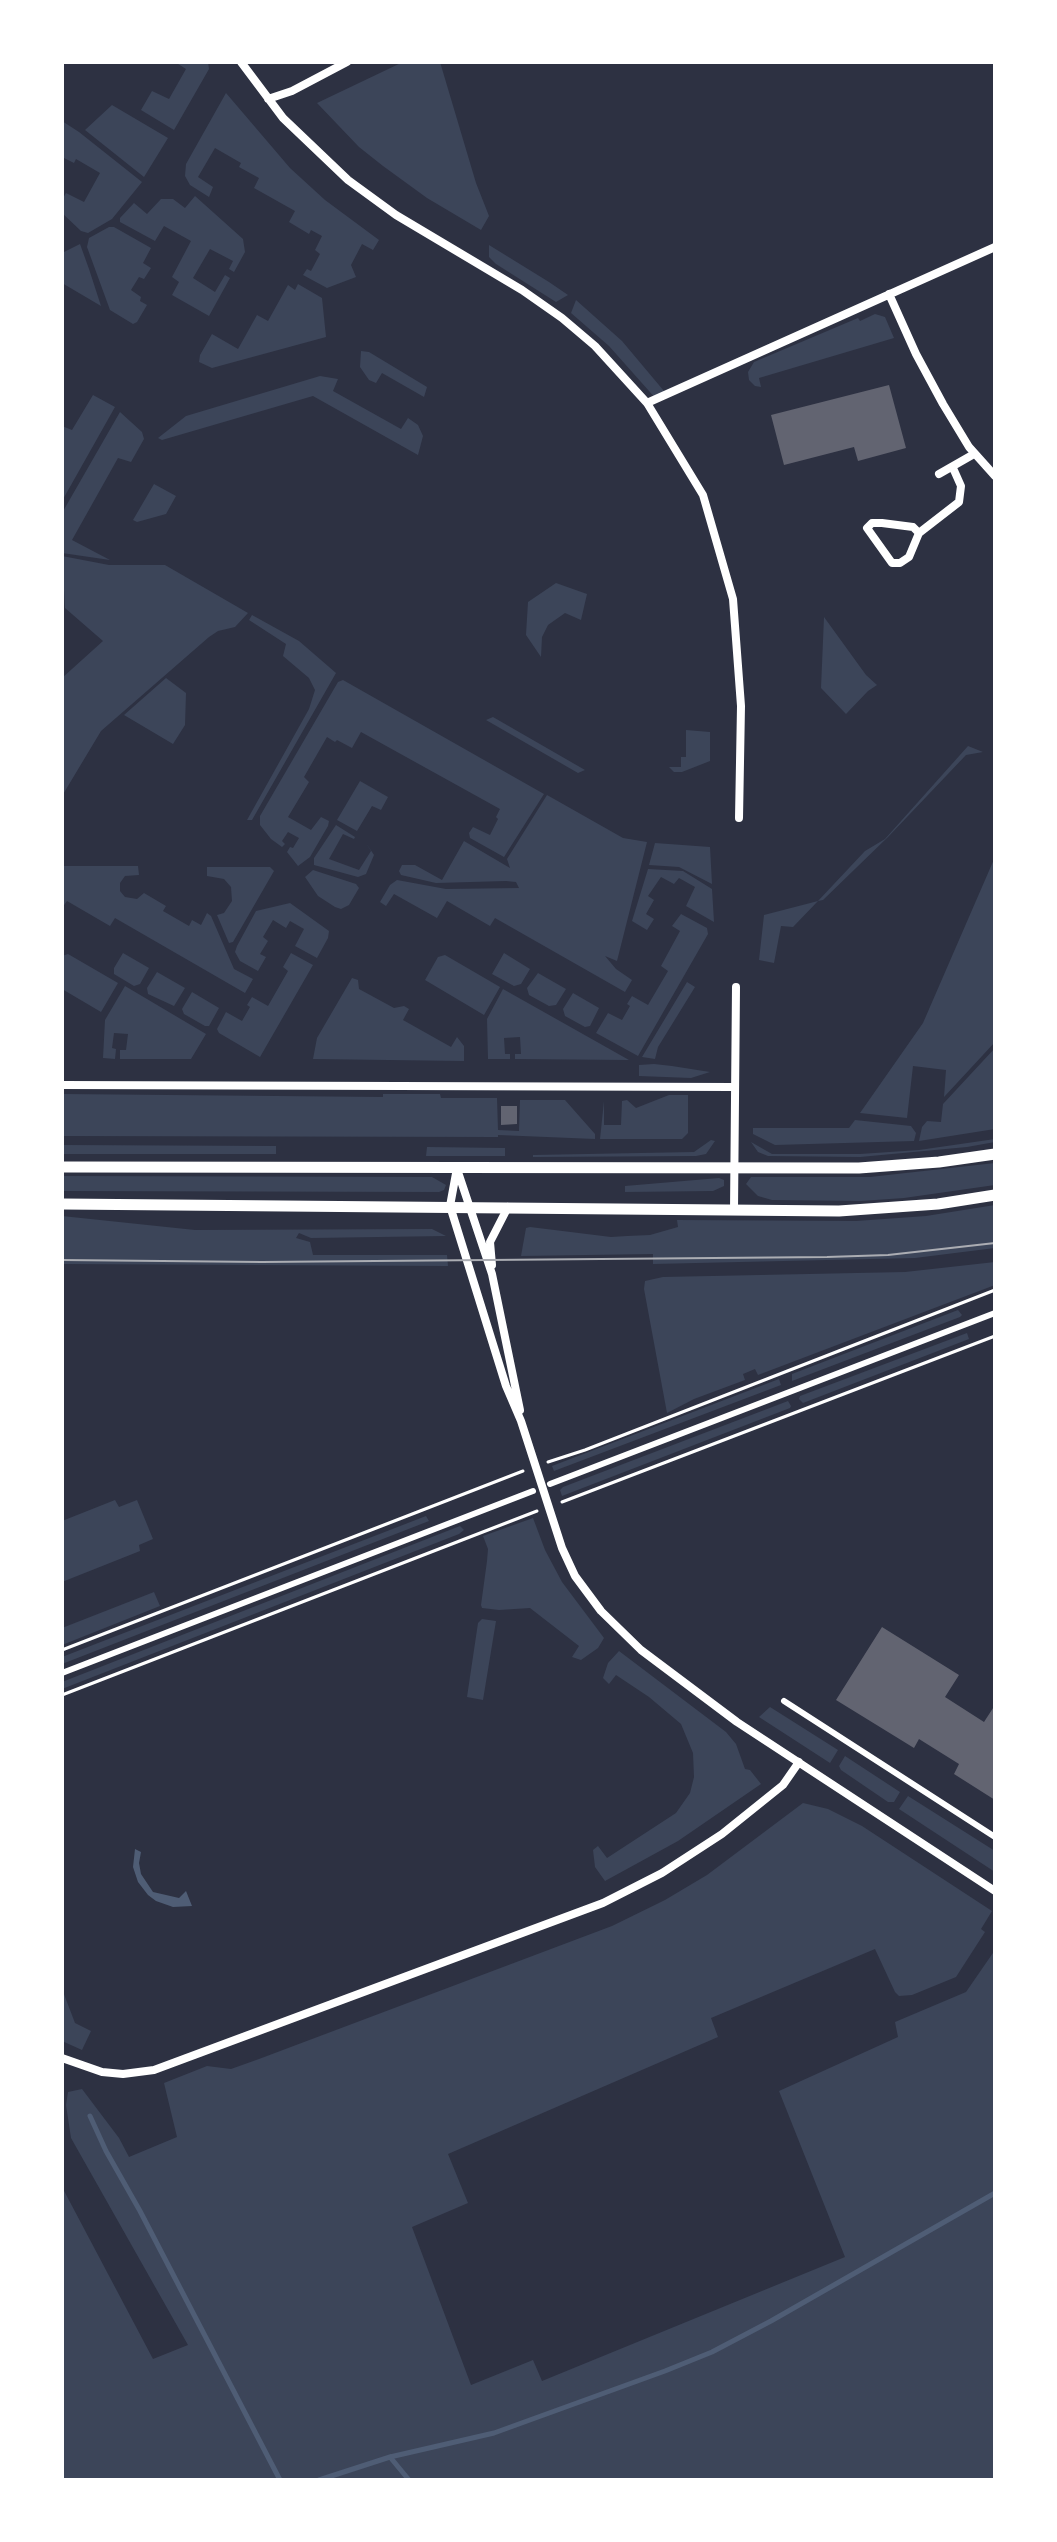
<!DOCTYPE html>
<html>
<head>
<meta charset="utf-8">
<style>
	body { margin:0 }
	#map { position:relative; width:1057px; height:2542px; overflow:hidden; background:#2d3142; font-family:Poppins,sans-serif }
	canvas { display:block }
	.frame { position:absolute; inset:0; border:64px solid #fff; pointer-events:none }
</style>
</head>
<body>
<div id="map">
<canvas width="1057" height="2542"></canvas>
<div class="frame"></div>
</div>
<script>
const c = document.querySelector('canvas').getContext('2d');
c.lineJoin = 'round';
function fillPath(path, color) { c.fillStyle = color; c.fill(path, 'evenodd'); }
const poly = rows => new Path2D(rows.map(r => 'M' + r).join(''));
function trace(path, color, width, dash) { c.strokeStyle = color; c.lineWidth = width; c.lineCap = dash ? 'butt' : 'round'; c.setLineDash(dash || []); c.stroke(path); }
fillPath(poly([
	[175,62,208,62,209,69,174,130,141,110,152,91,169,99,186,69],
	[403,62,440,62,476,183,489,216,481,230,427,198,383,166,359,147,317,103],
	[226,93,290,168,325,200,379,240,373,250,362,244,351,265,356,277,327,288,303,275,307,269,311,271,320,254,315,250,322,236,311,230,309,234,289,222,295,211,254,188,259,178,239,167,241,163,215,148,198,177,213,187,209,197,190,185,185,176,186,164],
	[112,105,168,138,144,177,85,130],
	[62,121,79,132,142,182,112,219,88,233,81,231,62,213,62,200,66,193,84,202,100,173,76,159,74,163,62,157],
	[195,196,243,239,245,252,234,272,229,269,233,261,210,249,193,278,215,292,225,275,230,278,209,316,172,295,179,282,172,277,191,241,164,226,155,241,120,222,120,218,134,203,147,214,161,199,173,199,185,208],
	[109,227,114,227,151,248,143,263,151,268,144,279,139,277,131,290,141,297,140,301,147,305,137,322,133,324,110,310,87,247,89,238],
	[80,244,89,269,101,306,62,283,62,253],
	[489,245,549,282,568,295,556,302,496,264,489,257],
	[298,284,322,298,326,337,212,368,199,362,200,355,212,334,238,349,257,315,268,321,288,285,295,290],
	[576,300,622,341,669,397,657,400,609,346,571,313],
	[875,314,885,317,894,338,759,378,761,387,755,386,749,380,748,372,754,362,858,318,860,321],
	[361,351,369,352,427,387,424,397,382,373,376,383,369,380,360,367],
	[320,376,338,379,333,391,401,429,408,418,418,425,423,436,418,455,313,396,162,440,158,438,186,416],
	[93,395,115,407,62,501,62,426,72,430],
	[120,412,142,432,144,439,131,462,118,458,72,540,110,560,62,553,62,513],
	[154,484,176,496,166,514,137,522,133,520],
	[62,556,109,565,165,565,248,613,235,627,218,631,209,637,101,731,62,796,62,678,103,641,65,608],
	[556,583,587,594,581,620,565,613,548,625,542,637,541,657,526,635,528,602],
	[252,615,299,641,336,673,252,820,247,820,309,709,315,690,309,678,283,656,286,644,249,620],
	[824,617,866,675,877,685,868,691,846,714,821,688],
	[166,678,186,693,185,725,173,744,124,715],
	[343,680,544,794,504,857,470,838,469,833,473,827,490,835,498,819,496,817,500,809,361,732,352,748,337,740,335,742,327,737,304,777,309,782,288,817,311,830,321,817,329,821,328,826,310,857,298,866,287,852,290,847,293,848,299,838,288,832,282,841,285,844,282,847,271,839,260,825,260,816,338,682],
	[493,717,519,732,585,770,578,773,486,720],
	[686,730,710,732,710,761,682,772,674,772,669,767,681,767,681,757,686,757],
	[968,746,983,752,966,755,888,837,823,900,818,901,793,927,781,926,774,963,759,960,764,915,818,901,865,851,885,839],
	[360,781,388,797,381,810,372,806,357,831,337,820],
	[547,795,623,838,647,842,617,961,605,956,616,969,632,980,625,992,495,918,490,926,447,901,437,918,394,894,386,906,380,902,390,885,397,880,446,889,519,888,516,882,506,881,436,883,401,875,399,871,402,865,415,865,442,880,464,841,510,868,507,859],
	[336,825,355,837,354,839,343,834,329,859,359,870,371,851,366,843,374,855,366,874,358,877,314,865,314,858],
	[655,843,710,847,712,884,679,867,649,865],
	[995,857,995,1042,944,1097,946,1070,913,1066,907,1118,860,1113,923,1023],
	[62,866,138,866,139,875,125,876,120,883,120,891,125,897,137,899,144,893,166,906,163,911,189,926,192,920,201,925,207,913,211,916,234,969,253,979,245,993,115,918,110,926,67,901,62,908],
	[207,867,270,867,274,871,233,942,229,943,217,915,224,913,232,901,231,887,224,879,207,876],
	[648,869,683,871,712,889,714,922,686,906,695,887,679,878,674,884,661,877,648,896,654,900,646,914,654,919,647,930,632,921],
	[313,870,356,884,359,888,349,905,341,909,335,907,318,896,305,877],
	[290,903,329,931,328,938,317,958,295,946,304,929,290,921,286,928,273,920,263,937,268,941,260,954,266,957,258,971,240,961,235,952,237,946,256,911],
	[681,914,707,928,708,934,638,1056,596,1033,608,1013,622,1020,630,1006,627,1004,632,996,648,1005,668,971,661,966,680,931,672,926],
	[123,953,149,968,140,984,134,986,114,974,114,968],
	[291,953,313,965,260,1057,219,1033,217,1029,226,1012,242,1021,250,1007,247,1005,252,997,268,1006,288,971,283,967],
	[504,953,530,969,521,984,514,986,492,974],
	[68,954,118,983,101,1012,62,989,62,956],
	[445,955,500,987,484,1015,425,980,438,957],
	[157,972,185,988,174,1006,148,994,147,988],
	[538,973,566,989,556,1005,549,1006,529,995,527,988],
	[352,978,358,980,359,989,394,1008,404,1006,409,1009,403,1020,451,1047,457,1037,464,1046,464,1061,313,1059,317,1038],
	[687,982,695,987,658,1047,655,1059,642,1057],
	[125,986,206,1034,191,1059,120,1059,120,1050,126,1050,128,1034,114,1033,112,1048,116,1049,115,1059,103,1058,105,1020],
	[503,989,629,1060,515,1059,515,1054,521,1054,520,1037,504,1038,505,1054,510,1054,510,1059,488,1059,487,1019],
	[192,992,219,1008,209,1026,205,1026,184,1014,182,1009],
	[573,993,599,1008,590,1026,585,1027,565,1016,563,1009],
	[995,1048,995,1129,919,1141,922,1127,927,1121,941,1122,943,1104],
	[654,1064,672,1066,710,1072,691,1078,639,1076,639,1065],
	[62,1094,383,1097,383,1094,440,1094,441,1098,497,1098,498,1130,519,1131,520,1100,565,1100,595,1134,595,1139,498,1135,498,1137,62,1136],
	[669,1095,688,1095,688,1133,682,1139,600,1139,604,1101,604,1125,621,1125,622,1101,627,1100,636,1108],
	[855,1120,911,1126,916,1133,914,1141,775,1145,753,1134,753,1128,849,1128],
	[995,1139,995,1142,967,1147,860,1157,768,1156,758,1152,751,1142,772,1154,860,1154,919,1150],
	[711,1140,715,1141,706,1154,696,1156,533,1157,533,1155,694,1152],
	[62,1145,276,1146,276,1154,62,1154],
	[427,1147,505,1148,505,1156,426,1156],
	[995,1163,995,1185,904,1198,861,1201,772,1200,758,1196,746,1184,751,1177,870,1177],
	[62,1176,432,1177,446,1185,444,1190,439,1192,62,1191],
	[719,1178,724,1180,724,1186,713,1191,625,1192,625,1186],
	[995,1205,995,1248,915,1258,653,1264,653,1254,521,1256,526,1228,530,1227,611,1237,627,1236,650,1235,678,1227,677,1220,856,1221,926,1216],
	[62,1216,195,1230,432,1229,446,1236,311,1238,299,1233,296,1238,310,1242,313,1255,447,1255,448,1266,62,1264],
	[995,1262,995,1285,758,1375,755,1369,743,1374,745,1380,694,1399,667,1413,644,1289,645,1281,663,1277,905,1272],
	[958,1310,962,1315,960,1317,792,1381,792,1374],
	[967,1333,969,1339,803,1403,799,1399,800,1396],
	[779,1379,781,1385,554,1471,552,1466],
	[788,1401,791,1406,790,1408,562,1496,560,1490,563,1487],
	[115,1500,119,1507,137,1500,153,1539,139,1545,140,1551,62,1582,62,1521],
	[426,1516,429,1521,62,1664,62,1657],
	[533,1518,545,1550,562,1582,604,1638,598,1648,581,1660,572,1657,579,1646,530,1608,499,1610,482,1608,481,1605,487,1561,488,1549,483,1536],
	[460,1526,464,1530,459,1534,62,1689,62,1682],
	[154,1592,160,1606,62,1645,62,1628],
	[482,1619,496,1621,483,1700,467,1697,478,1623],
	[619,1651,726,1732,736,1744,745,1769,750,1770,761,1784,678,1841,605,1881,595,1867,593,1850,598,1846,607,1858,676,1813,690,1793,694,1777,693,1753,681,1724,649,1697,616,1675,609,1684,603,1678,608,1663],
	[770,1707,838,1750,830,1763,759,1717],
	[845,1756,900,1792,894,1802,888,1802,841,1770,839,1766],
	[908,1796,995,1851,995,1872,899,1809],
	[803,1803,828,1809,862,1826,992,1911,981,1929,985,1932,956,1977,912,1995,899,1996,895,1992,875,1949,711,2018,718,2037,448,2154,468,2203,412,2227,471,2385,533,2360,542,2381,845,2257,779,2091,898,2037,895,2022,966,1992,995,1950,995,2480,62,2480,62,2187,153,2359,188,2345,71,2138,66,2105,68,2092,82,2089,119,2138,129,2157,177,2137,164,2083,207,2066,231,2069,259,2059,612,1926,665,1900,707,1875],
	[62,1989,75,2023,91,2031,82,2050,62,2041]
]), '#3c4559');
fillPath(poly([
	[135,1849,141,1852,139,1863,141,1874,153,1892,179,1898,186,1891,192,1906,173,1907,156,1901,148,1895,138,1882,133,1867]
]), '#4f5d75');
trace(poly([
	[90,2116,106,2151,140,2211,280,2480],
	[390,2457,409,2480],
	[319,2480,390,2457,494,2433,665,2371,712,2352,771,2321,995,2193]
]), '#4f5d75', 5);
fillPath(poly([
	[889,385,906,448,858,461,854,447,784,465,771,415],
	[501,1106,517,1106,517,1124,501,1125],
	[882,1627,959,1675,945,1697,984,1722,995,1705,995,1800,954,1774,959,1764,919,1739,914,1748,836,1700]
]), '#626471');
trace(poly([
	[548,1462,585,1450,995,1290],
	[562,1502,995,1336],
	[62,1650,523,1471],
	[62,1695,537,1511]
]), '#fff', 3);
trace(poly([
	[550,1484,995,1313],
	[62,1673,533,1491],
	[784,1701,995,1837]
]), '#fff', 6);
trace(poly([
	[241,62,283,118,348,180,396,215,522,290,562,318,595,346,647,403,703,495,733,599,741,706,739,818],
	[268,99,292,91,347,62],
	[889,294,916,354,943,404,969,447,995,476],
	[647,403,995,247],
	[939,474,974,454],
	[919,533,913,527,882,523,872,523,867,528,892,563,900,563,909,557,919,533,959,502,961,486,953,468],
	[62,1085,733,1087],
	[457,1168,450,1206,506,1386,521,1421,562,1548,575,1576,601,1611,641,1650,737,1722,995,1891],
	[458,1172,492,1274,520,1410],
	[734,1210,736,987],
	[492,1265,490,1242,508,1207],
	[62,2058,102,2072,123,2074,154,2070,603,1903,662,1873,722,1834,783,1785,799,1762]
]), '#fff', 8);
trace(poly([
	[62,1167,859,1168,939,1162,995,1154],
	[62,1204,839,1211,938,1204,995,1195]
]), '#fff', 11);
trace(poly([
	[62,1260,262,1262,827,1257,888,1255,995,1243]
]), '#abadb3', 2);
</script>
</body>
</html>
